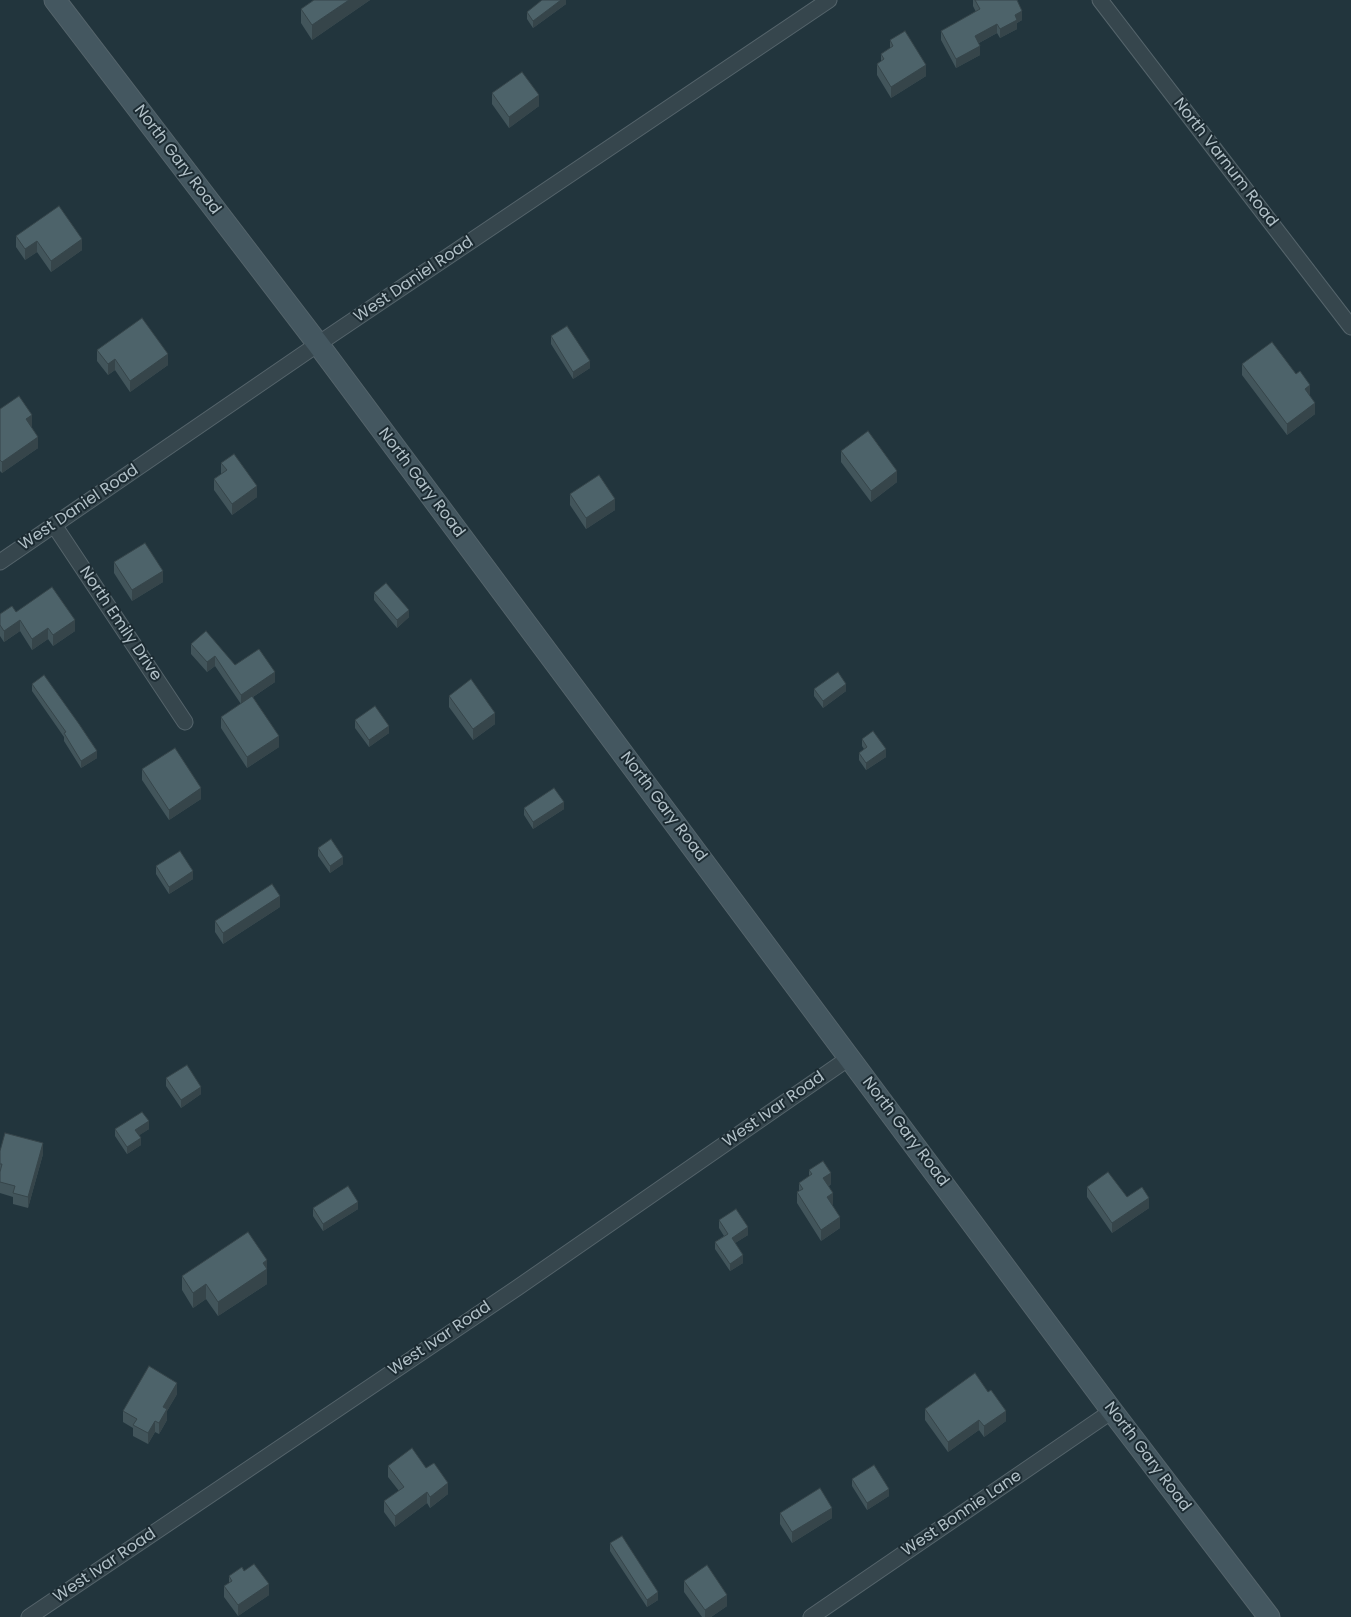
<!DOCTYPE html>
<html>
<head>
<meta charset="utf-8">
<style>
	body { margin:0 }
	canvas { display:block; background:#22353d }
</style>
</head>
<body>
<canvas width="1351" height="1617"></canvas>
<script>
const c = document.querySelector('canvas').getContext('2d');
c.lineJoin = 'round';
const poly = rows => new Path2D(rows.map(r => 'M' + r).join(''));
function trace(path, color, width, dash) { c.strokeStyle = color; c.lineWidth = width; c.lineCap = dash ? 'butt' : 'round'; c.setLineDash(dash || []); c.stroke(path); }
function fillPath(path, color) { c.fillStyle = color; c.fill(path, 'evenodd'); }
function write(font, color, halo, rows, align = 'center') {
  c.font = font + ' Poppins,sans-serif'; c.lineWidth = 4; c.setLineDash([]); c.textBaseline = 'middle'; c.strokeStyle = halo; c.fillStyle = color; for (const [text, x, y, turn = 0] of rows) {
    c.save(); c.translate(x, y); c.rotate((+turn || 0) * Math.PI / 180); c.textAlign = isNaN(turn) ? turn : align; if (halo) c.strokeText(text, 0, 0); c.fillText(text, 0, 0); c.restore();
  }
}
const street = poly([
	[1100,0,1351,327],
	[54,525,185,722],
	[0,562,318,344,829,0],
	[29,1617,517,1288,849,1058],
	[811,1617,1112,1411]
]);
const secondary = poly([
	[55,0,318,344,1112,1411,1269,1617]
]);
trace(street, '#55646b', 17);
trace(secondary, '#55646b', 23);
trace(street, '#36464d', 15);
trace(secondary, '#445760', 21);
fillPath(poly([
	[314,0,370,0,312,40,301,23,301,9],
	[566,0,566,4,533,28,527,19,527,12],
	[973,0,1017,0,1022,20,1017,23,1017,29,1000,38,997,33,979,43,980,55,956,68,941,40,941,31,976,12,973,6],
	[890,40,926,76,891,98,877,75,877,64,881,61,881,54,890,48],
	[492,93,539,106,509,128,492,104],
	[16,236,82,250,51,272,37,252,25,260,16,247],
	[551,336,590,368,573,379,551,344],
	[97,350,168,365,130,392,115,370,108,375,97,361],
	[1242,364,1315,414,1287,435,1242,375],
	[0,409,32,426,31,427,38,448,2,473,0,471],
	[841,451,897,482,871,502,841,462],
	[221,463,257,497,232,515,214,490,214,479,221,474],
	[570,494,615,510,586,529,570,505],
	[114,562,163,582,132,601,114,573],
	[374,593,409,617,397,628,374,600],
	[16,612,75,631,53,646,48,639,32,650,20,631,4,642,0,636,0,614],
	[191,644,235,665,275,682,253,697,279,747,247,768,221,728,221,717,241,704,215,666,207,672,191,654],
	[32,684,97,758,81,768,64,741,64,737,32,691],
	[814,689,846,691,823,708,814,696],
	[449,696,495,724,473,740,449,707],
	[355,720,389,733,369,747,355,728],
	[862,739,886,757,866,770,859,760,859,753,864,749,862,746],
	[142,769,201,799,169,820,142,780],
	[524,808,564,809,533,829,524,815],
	[318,848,343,864,330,873,318,856],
	[156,866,193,879,169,894,156,874],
	[280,907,223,944,215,932,215,921],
	[166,1078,201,1094,181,1108,166,1086],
	[115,1129,149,1129,139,1135,141,1145,127,1154,115,1136],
	[0,1151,43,1154,28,1208,13,1204,13,1197,0,1193],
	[809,1170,831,1184,829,1186,833,1204,832,1205,840,1228,821,1241,797,1203,797,1192,799,1191,799,1183,809,1176],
	[1087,1187,1149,1208,1112,1233,1087,1197],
	[313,1208,358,1209,323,1231,313,1216],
	[719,1220,748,1235,735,1243,743,1263,730,1271,715,1249,715,1242,724,1236,719,1228],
	[267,1260,267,1284,218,1316,206,1299,193,1308,182,1290,182,1276],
	[988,1392,1006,1421,984,1437,979,1430,948,1452,925,1420,925,1409],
	[177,1394,167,1411,167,1420,159,1434,155,1432,148,1444,133,1436,133,1428,123,1422,123,1411],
	[388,1466,426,1468,448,1494,430,1508,427,1503,395,1527,384,1512,384,1501,399,1491,388,1477],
	[852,1479,889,1496,867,1510,852,1486],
	[780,1513,832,1518,792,1543,780,1524],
	[610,1543,658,1600,647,1607,610,1551],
	[244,1571,269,1595,238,1616,224,1597,224,1586,229,1583,229,1576],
	[684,1581,727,1606,711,1617,702,1617,684,1592]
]), '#42555b');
fillPath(poly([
	[349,0,370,0,312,40,312,25],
	[561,0,566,0,566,4,533,28,533,21],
	[1022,11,1022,20,1017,23,1017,29,1000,38,1000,29,1015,15],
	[997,24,997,33,975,45,975,36],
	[980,46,980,55,956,68,956,59],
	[926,65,926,76,891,98,891,87],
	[539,95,539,106,509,128,509,117],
	[82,239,82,250,51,272,51,261],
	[37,241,37,252,25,260,25,249],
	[168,354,168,365,130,392,130,381],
	[115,359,115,370,108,375,108,364],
	[590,361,590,368,573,379,573,372],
	[1310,385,1310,396,1305,389],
	[1315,403,1315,414,1287,435,1287,424],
	[32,415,32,426,26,430,26,419],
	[38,437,38,448,2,473,2,462],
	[897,471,897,482,871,502,871,491],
	[257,486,257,497,232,515,232,504],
	[615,499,615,510,586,529,586,518],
	[163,571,163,582,132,601,132,590],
	[409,610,409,617,397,628,397,620],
	[20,620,20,631,4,642,4,631],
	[75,620,75,631,53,646,53,635],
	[48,628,48,639,32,650,32,639],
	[215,656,215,666,207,672,207,662],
	[275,672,275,682,241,705,241,695],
	[846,684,846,691,823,708,823,701],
	[495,713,495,724,473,740,473,729],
	[389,726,389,733,369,747,369,740],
	[279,736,279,747,247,768,247,757],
	[886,749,886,757,866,770,866,763],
	[97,751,97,758,81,768,81,761],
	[201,788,201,799,169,820,169,810],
	[564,802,564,809,533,829,533,822],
	[343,857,343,864,330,873,330,866],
	[193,871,193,879,169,894,169,887],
	[280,896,280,907,223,944,223,933],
	[201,1087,201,1094,181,1108,181,1100],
	[149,1121,149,1129,135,1138,135,1130],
	[141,1138,141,1145,127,1154,127,1147],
	[43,1143,43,1154,28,1208,28,1197],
	[831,1173,831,1184,823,1189,823,1178],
	[833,1193,833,1204,827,1208,827,1197],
	[1149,1198,1149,1208,1112,1233,1112,1223],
	[358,1202,358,1209,323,1231,323,1224],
	[840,1217,840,1228,821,1241,821,1230],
	[748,1227,748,1235,732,1245,732,1238],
	[743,1255,743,1263,730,1271,730,1264],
	[267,1260,267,1284,218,1316,218,1302],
	[206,1284,206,1299,193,1308,193,1293],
	[177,1383,177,1394,167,1411,167,1420,159,1434,159,1423,163,1407],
	[1006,1411,1006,1421,984,1437,984,1426],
	[979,1420,979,1430,948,1452,948,1442],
	[155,1421,155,1432,148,1444,148,1433],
	[448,1483,448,1494,430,1508,430,1497],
	[889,1489,889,1496,867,1510,867,1503],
	[427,1492,427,1503,395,1527,395,1516],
	[832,1508,832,1518,792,1543,792,1532],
	[269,1584,269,1595,238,1616,238,1605],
	[658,1592,658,1600,647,1607,647,1600],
	[727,1595,727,1606,711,1617,705,1617,705,1610]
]), '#36454a');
const building = poly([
	[314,0,349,0,312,25,301,9,314,0],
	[542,0,561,0,533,21,527,12,542,0],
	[975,0,1017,0,1022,11,1015,15,1017,20,1000,29,997,24,975,36,980,46,956,59,941,31,980,9,975,0],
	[905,31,926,65,891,87,877,64,884,59,881,54,893,46,890,40,905,31],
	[522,72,539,95,509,117,492,93,522,72],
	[59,206,82,239,51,261,37,241,25,249,16,236,59,206],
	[142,318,168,354,130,381,115,359,108,364,97,350,142,318],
	[567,326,590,361,573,372,551,336,567,326],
	[1272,342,1296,374,1300,371,1310,385,1305,389,1315,403,1287,424,1242,364,1272,342],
	[19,396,32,415,26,419,38,437,2,462,0,460,0,409,19,396],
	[868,431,897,471,871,491,841,451,868,431],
	[234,454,257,486,232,504,214,479,227,470,221,463,234,454],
	[599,475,615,499,586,518,570,494,599,475],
	[145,543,163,571,132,590,114,562,145,543],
	[386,583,409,610,397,620,374,593,386,583],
	[52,587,75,620,53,635,48,628,32,639,20,620,4,631,0,625,0,614,12,606,16,612,52,587],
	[206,631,235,665,259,649,275,672,241,695,215,656,207,662,191,644,206,631],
	[838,672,846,684,823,701,814,689,838,672],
	[44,675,79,724,97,751,81,761,64,733,66,732,32,684,44,675],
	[471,679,495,713,473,729,449,696,471,679],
	[252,696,279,736,247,757,221,717,252,696],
	[375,706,389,726,369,740,355,720,375,706],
	[873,731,886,749,866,763,859,753,867,747,862,739,873,731],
	[175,748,201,788,169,810,142,769,175,748],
	[554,788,564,802,533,822,524,808,554,788],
	[331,839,343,857,330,866,318,848,331,839],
	[180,851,193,871,169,887,156,866,180,851],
	[272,884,280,896,223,933,215,921,272,884],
	[187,1065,201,1087,181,1100,166,1078,187,1065],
	[142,1112,149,1121,135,1130,141,1138,127,1147,115,1129,142,1112],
	[5,1133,43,1143,28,1197,13,1193,15,1186,0,1182,0,1172,2,1164,0,1164,0,1151,5,1133],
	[823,1161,831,1173,823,1178,833,1193,827,1197,840,1217,821,1230,797,1192,803,1189,799,1183,812,1174,809,1170,823,1161],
	[1108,1172,1127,1197,1142,1187,1149,1198,1112,1223,1087,1187,1108,1172],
	[348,1186,358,1202,323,1224,313,1208,348,1186],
	[736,1209,748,1227,732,1238,743,1255,730,1264,715,1242,728,1234,719,1220,736,1209],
	[248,1232,267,1260,263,1263,267,1269,218,1302,206,1284,193,1293,182,1276,248,1232],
	[149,1366,177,1383,163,1407,167,1409,159,1423,155,1421,148,1433,133,1425,137,1419,123,1411,149,1366],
	[975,1373,988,1392,991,1390,1006,1411,984,1426,979,1420,948,1442,925,1409,975,1373],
	[412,1448,426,1468,434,1463,448,1483,430,1497,427,1492,395,1516,384,1501,404,1487,388,1466,412,1448],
	[874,1465,889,1489,867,1503,852,1479,874,1465],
	[820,1488,832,1508,792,1532,780,1513,820,1488],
	[622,1536,658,1592,647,1600,610,1543,622,1536],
	[254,1564,269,1584,238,1605,224,1586,232,1581,229,1576,242,1567,244,1571,254,1564],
	[707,1565,727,1595,705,1610,684,1581,707,1565]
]);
fillPath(building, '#4d636a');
trace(building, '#36454a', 1);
write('16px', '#b2c1c8', '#1c2b32', [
	["North Gary Road",177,160,53],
	["North Varnum Road",1225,163,52],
	["West Daniel Road",414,280,-34],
	["North Gary Road",421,483,53],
	["West Daniel Road",79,508,-34],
	["North Emily Drive",120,624,56],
	["North Gary Road",663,807,53],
	["West Ivar Road",774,1110,-35],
	["North Gary Road",905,1132,53],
	["West Ivar Road",440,1339,-34],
	["North Gary Road",1147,1457,53],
	["West Bonnie Lane",962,1514,-34],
	["West Ivar Road",105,1566,-34]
]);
</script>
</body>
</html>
